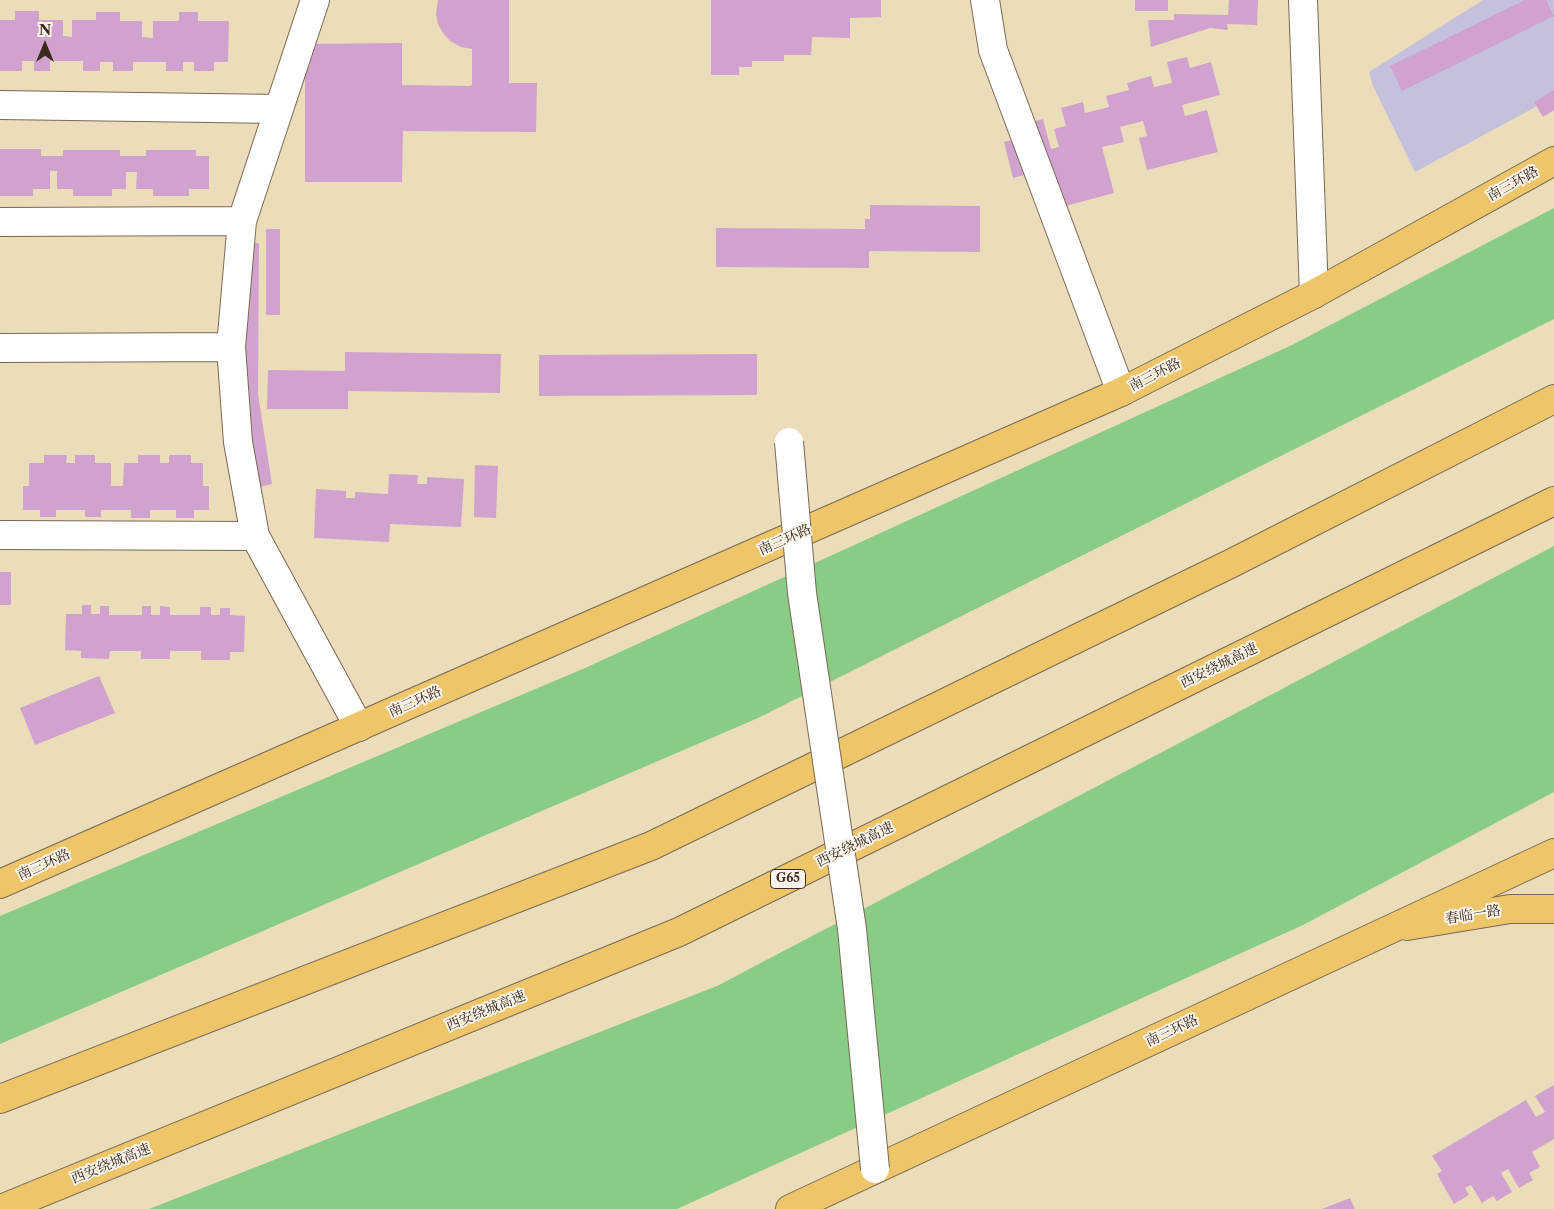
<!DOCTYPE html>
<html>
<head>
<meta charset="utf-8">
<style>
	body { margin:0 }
	#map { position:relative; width:1554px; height:1209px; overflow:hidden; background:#ebddba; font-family:"Libre Caslon Text",serif }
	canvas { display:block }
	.north { position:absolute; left:20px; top:20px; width:50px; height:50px; -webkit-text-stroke:4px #f7f3e8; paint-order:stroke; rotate:0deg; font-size:14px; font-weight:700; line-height:20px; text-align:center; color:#3b2a1e }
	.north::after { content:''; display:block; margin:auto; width:18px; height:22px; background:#3b2a1e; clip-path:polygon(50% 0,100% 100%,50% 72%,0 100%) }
</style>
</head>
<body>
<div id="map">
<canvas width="1554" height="1209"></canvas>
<div class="north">N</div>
</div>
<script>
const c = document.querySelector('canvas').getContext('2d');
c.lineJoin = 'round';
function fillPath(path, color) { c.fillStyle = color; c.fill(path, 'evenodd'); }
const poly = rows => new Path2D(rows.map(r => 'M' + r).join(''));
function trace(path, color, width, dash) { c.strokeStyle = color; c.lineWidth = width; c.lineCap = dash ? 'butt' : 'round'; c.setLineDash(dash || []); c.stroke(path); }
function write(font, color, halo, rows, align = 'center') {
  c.font = font + ' "Libre Caslon Text","Noto Serif SC",serif'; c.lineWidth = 4; c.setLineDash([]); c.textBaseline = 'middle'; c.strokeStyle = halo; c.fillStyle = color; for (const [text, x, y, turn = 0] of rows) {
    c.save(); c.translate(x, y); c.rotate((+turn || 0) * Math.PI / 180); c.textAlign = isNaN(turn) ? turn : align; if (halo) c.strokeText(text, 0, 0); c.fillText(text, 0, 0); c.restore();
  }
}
fillPath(poly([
	[1483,0,1554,0,1554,97,1415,172,1373,86,1369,72]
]), '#c3c1db');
fillPath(poly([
	[1554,208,1554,319,758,718,0,1044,0,916,585,668,1292,345],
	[1554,546,1554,792,1303,925,677,1209,149,1209,717,986]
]), '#89cc85');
fillPath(poly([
	[438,0,509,0,509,83,537,83,536,132,403,131,402,182,305,182,305,44,402,43,402,85,470,86,472,85,472,49,461,47,450,41,443,33,438,24,436,14],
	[711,0,881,0,881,17,850,18,850,38,812,37,811,55,784,55,784,61,752,61,752,67,739,67,739,75,711,75],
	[1135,0,1168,0,1168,11,1135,11],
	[1229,0,1258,0,1257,25,1227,24,1228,30,1210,28,1151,47,1148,20,1174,20,1174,14,1228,15],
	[1525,0,1546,0,1554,16,1402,91,1390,66],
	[15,11,39,11,39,20,63,20,63,36,72,37,72,20,96,20,96,12,120,12,120,21,142,21,142,37,153,38,153,21,179,21,179,12,198,12,198,21,229,21,228,62,214,62,214,71,194,71,194,62,183,62,183,71,166,71,166,62,133,62,133,71,113,71,113,62,100,62,100,71,83,71,83,61,50,61,50,71,34,71,34,61,22,61,22,71,0,71,0,20,15,20],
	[1187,57,1190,68,1211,62,1220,95,1182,105,1185,116,1207,110,1218,152,1147,170,1139,138,1147,136,1143,121,1120,127,1124,142,1102,147,1114,193,1039,213,1032,184,1039,171,1013,178,1004,142,1023,137,1021,125,1043,119,1051,149,1059,147,1054,129,1066,126,1061,108,1083,102,1085,113,1109,107,1106,96,1129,90,1127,83,1151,76,1154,87,1172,83,1167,62],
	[1554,90,1554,110,1543,117,1534,102],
	[0,149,41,149,41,156,63,156,63,150,120,150,120,156,146,156,146,150,196,150,196,156,209,156,209,189,189,189,189,196,153,196,153,189,136,189,137,172,126,172,126,189,112,189,112,196,73,196,73,189,57,189,57,171,50,171,50,189,33,189,33,196,0,196],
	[870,205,980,206,980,252,869,251,869,268,716,267,716,228,865,229,865,219,870,219],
	[266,229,280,229,280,315,266,315],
	[242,243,259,243,258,394,272,484,256,488,243,392],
	[345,352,501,354,500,393,348,391,348,409,267,409,268,370,345,371],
	[757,354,757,395,539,396,539,355],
	[44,455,67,455,66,463,75,463,75,455,95,455,95,463,111,463,111,486,123,486,124,463,138,463,138,455,160,455,160,463,169,463,169,455,191,455,191,463,203,463,203,486,209,486,209,510,194,510,194,518,176,518,176,510,150,510,150,518,131,518,131,510,101,510,101,517,85,517,85,510,56,510,56,517,40,517,40,510,23,510,23,486,29,486,29,463,44,463],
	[475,465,498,466,496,518,474,517],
	[389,474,418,475,417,484,427,484,427,477,464,479,461,527,390,524,389,542,314,538,316,489,346,491,346,498,355,498,355,492,388,494],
	[0,572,11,572,11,605,0,605],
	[82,605,91,605,91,614,100,614,100,606,109,606,109,615,142,615,142,606,151,606,151,615,160,615,160,606,170,607,170,615,200,615,200,607,211,607,211,615,220,615,220,608,230,608,230,615,245,616,244,652,230,652,230,660,201,660,201,651,170,651,170,659,141,659,141,651,110,651,109,659,81,658,81,651,65,650,66,614,82,614],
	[99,676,115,713,35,745,20,708],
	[1554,1085,1554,1139,1532,1152,1540,1167,1529,1173,1533,1180,1519,1188,1508,1169,1501,1173,1512,1192,1497,1201,1493,1196,1482,1203,1471,1185,1465,1188,1469,1195,1454,1204,1437,1174,1442,1171,1432,1156,1526,1100,1536,1117,1545,1112,1535,1096],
	[1350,1198,1355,1209,1322,1209]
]), '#d0a2cd');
const minor = poly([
	[315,0,242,221,231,347,238,442,255,536,359,727],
	[985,0,993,50,1121,392],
	[1303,0,1314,294],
	[0,105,279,109],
	[0,222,242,221],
	[0,348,231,347],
	[0,535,255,536]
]);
const major = poly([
	[1407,926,1510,909,1554,909]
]);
const highway = poly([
	[0,884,1121,392,1314,294,1554,161],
	[0,1099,651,846,1232,563,1554,399],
	[1,1209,679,932,1554,501],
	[790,1209,1554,853]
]);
trace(minor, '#796955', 30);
trace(major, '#796955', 30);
trace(highway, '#796955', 30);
trace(minor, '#fff', 28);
trace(major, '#eec569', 28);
trace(highway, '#eec569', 28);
const minorBridge = poly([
	[789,442,802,593,852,929,875,1169]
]);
trace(minorBridge, '#796955', 30, []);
trace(minorBridge, '#fff', 28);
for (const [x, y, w] of [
	[788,879,35]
]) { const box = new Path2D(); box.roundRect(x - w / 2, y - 9.5, w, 19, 4); c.fillStyle = '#f7f3e8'; c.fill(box); trace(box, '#3b2a1e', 1); }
write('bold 12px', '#3b2a1e', null, [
	["G65",788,879]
]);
write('14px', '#3b2a1e', '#f7f3e8', [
	["南三环路",1513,184,-29],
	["南三环路",1155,375,-27],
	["南三环路",785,540,-24],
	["西安绕城高速",1219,666,-26],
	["南三环路",415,702,-24],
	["西安绕城高速",855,845,-26],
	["南三环路",44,865,-24],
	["春临一路",1473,915,-9],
	["西安绕城高速",486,1011,-22],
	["南三环路",1172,1031,-25],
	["西安绕城高速",111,1164,-22]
]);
</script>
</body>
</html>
